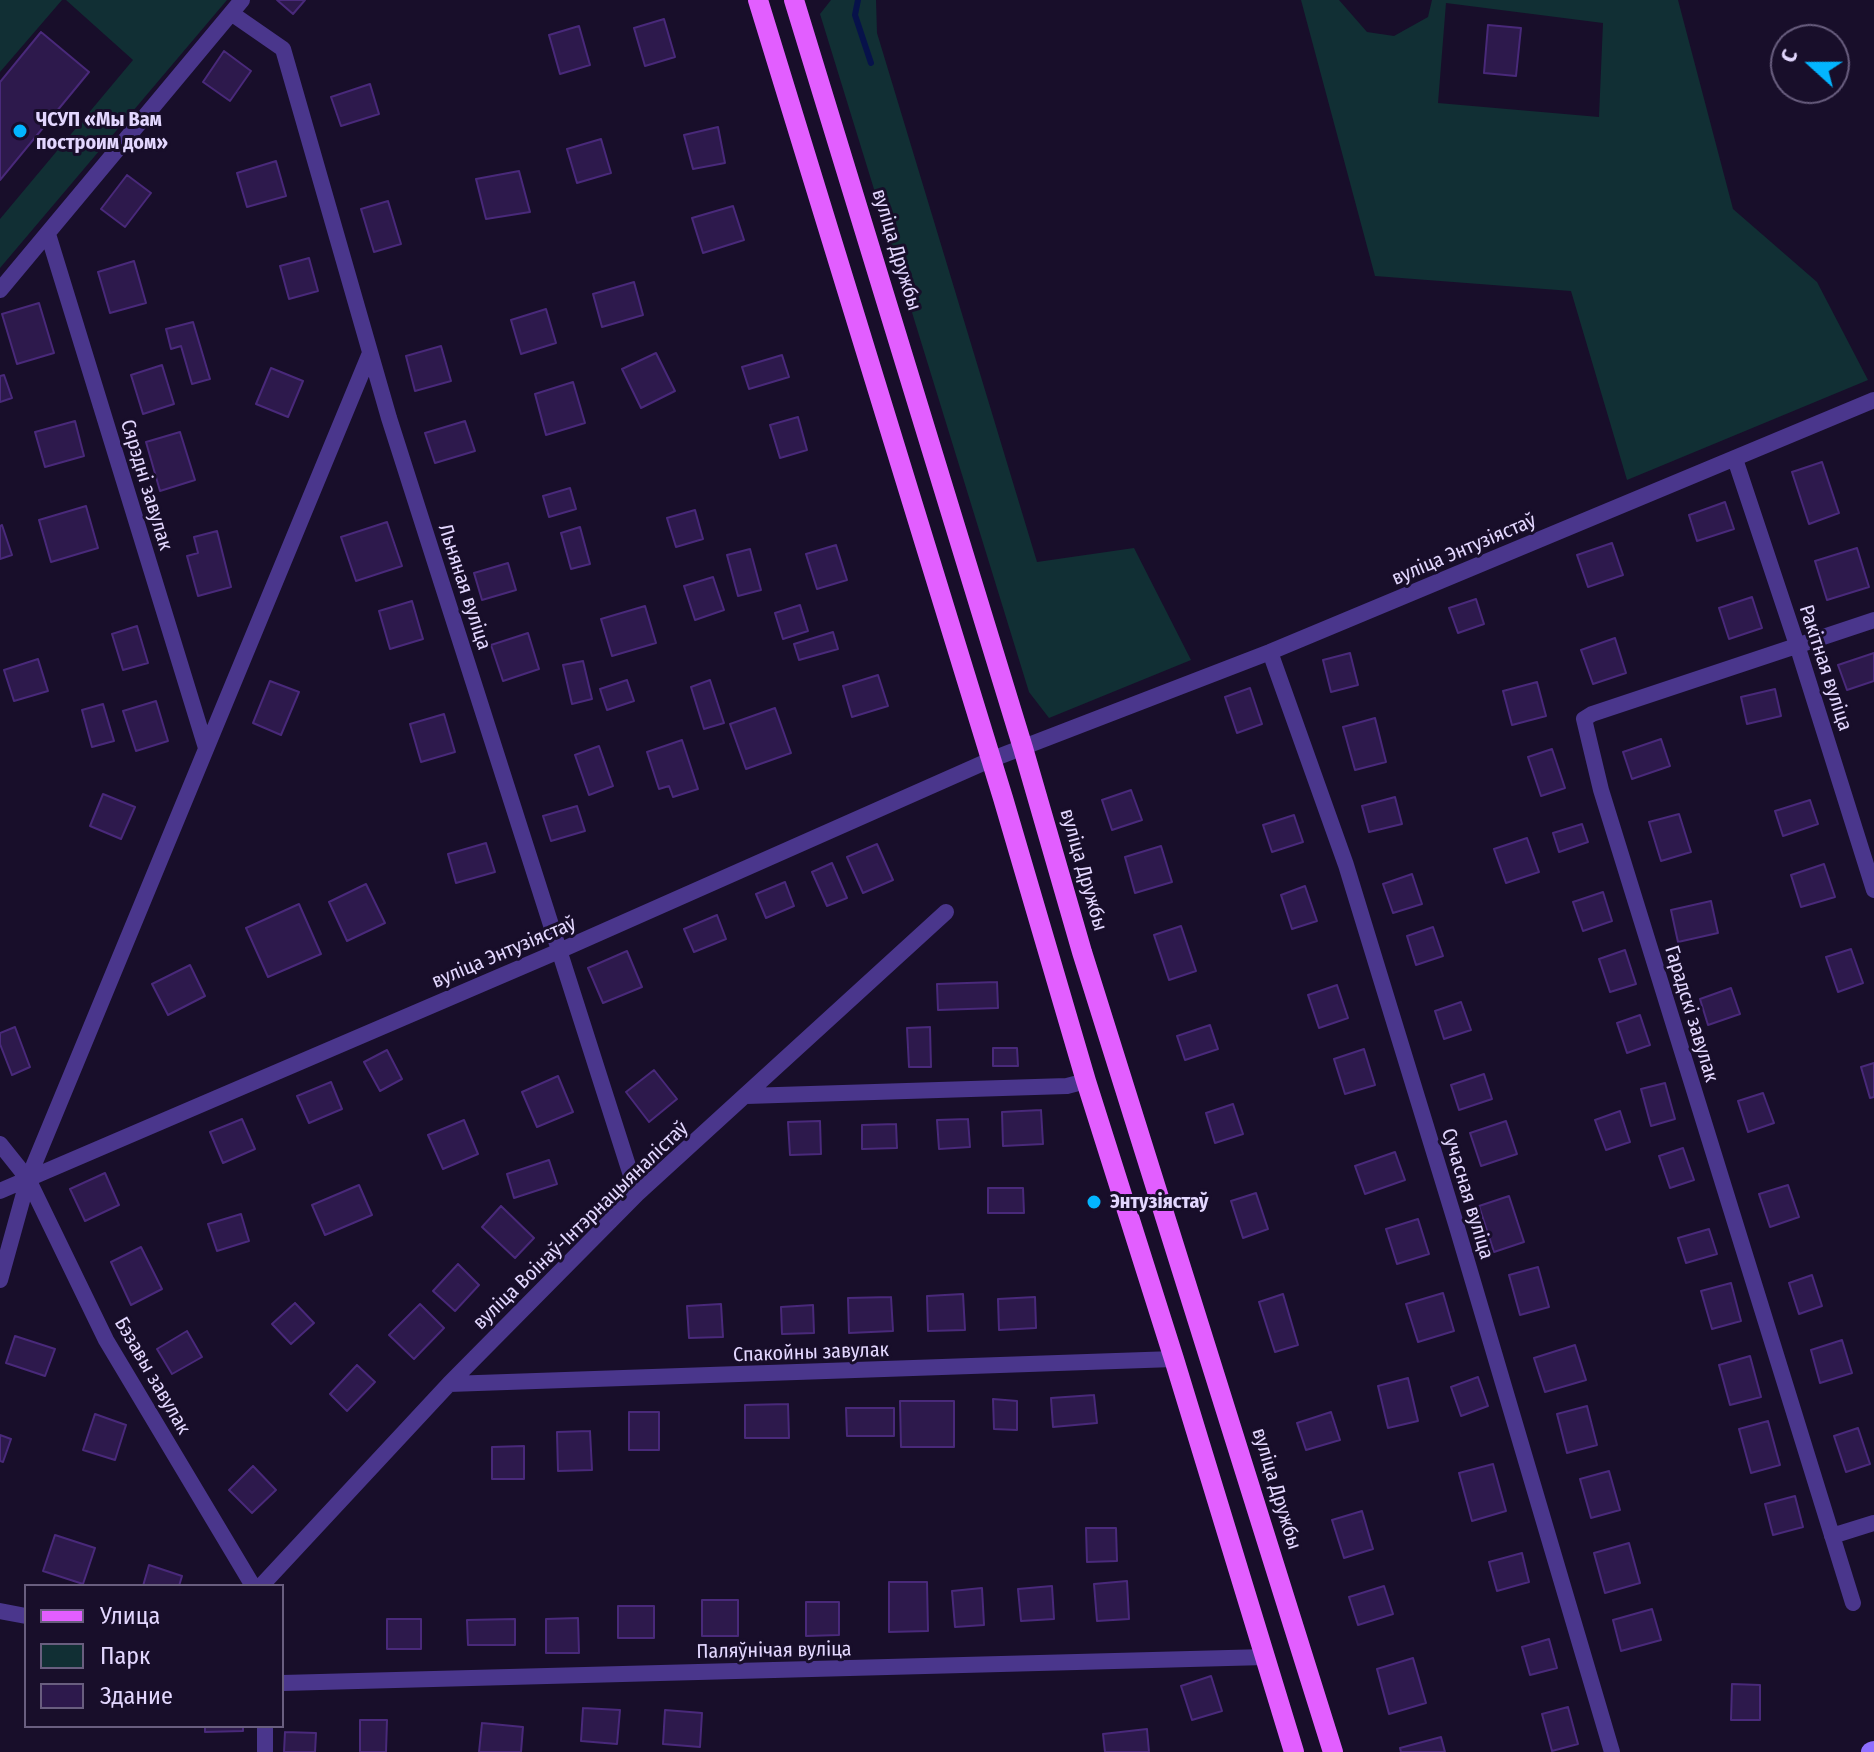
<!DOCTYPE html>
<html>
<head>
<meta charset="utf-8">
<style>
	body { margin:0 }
	#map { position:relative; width:1874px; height:1752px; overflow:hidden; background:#180e2a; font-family:"Fira Sans Condensed",sans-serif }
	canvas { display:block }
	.legend { position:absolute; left:24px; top:1584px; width:260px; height:144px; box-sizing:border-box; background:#180e2a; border:2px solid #695e7f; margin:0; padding:10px 14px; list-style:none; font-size:24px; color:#e3d7ff }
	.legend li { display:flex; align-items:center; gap:16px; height:40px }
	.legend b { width:40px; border:2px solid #695e7f }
	.north { position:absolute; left:1770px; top:24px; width:80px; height:80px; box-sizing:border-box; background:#180e2a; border:2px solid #695e7f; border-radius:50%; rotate:291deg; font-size:22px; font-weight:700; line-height:32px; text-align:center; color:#e3d7ff }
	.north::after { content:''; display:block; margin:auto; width:28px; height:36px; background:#03b5ff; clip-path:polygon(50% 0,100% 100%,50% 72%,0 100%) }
</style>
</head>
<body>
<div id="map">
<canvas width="1874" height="1752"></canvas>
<ul class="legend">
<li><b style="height:10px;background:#e25eff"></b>Улица</li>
<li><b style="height:22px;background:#112f34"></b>Парк</li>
<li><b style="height:22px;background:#2d194c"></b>Здание</li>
</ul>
<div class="north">С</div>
</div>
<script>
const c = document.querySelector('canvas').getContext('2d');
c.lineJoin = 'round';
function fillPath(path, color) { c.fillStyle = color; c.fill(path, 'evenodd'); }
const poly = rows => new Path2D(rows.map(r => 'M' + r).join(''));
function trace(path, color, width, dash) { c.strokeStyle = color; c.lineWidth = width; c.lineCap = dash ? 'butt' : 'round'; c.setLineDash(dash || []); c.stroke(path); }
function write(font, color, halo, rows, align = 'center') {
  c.font = font + ' "Fira Sans Condensed",sans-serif'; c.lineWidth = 6; c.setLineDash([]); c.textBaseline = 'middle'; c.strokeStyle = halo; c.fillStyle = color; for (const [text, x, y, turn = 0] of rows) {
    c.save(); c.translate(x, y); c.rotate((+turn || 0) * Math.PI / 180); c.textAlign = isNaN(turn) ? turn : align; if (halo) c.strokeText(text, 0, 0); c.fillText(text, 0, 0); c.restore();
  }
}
fillPath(poly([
	[0,0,62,0,0,72],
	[66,0,227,0,0,268,0,219,133,60],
	[831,0,876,0,877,33,1037,562,1134,548,1191,660,1049,718,1029,692,820,14],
	[1301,0,1339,0,1367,32,1394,36,1428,17,1432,0,1678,0,1733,209,1817,282,1868,380,1627,480,1571,291,1375,276],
	[1446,3,1603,23,1599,117,1438,103]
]), '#112f34');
trace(poly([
	[858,0,855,15,871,63]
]), '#07124a', 6);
const building = poly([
	[277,0,305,0,293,14,277,0],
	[664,19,675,57,645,66,634,28,664,19],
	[1488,25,1521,28,1516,76,1484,73,1488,25],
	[579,26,590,65,560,74,549,35,579,26],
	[41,32,89,72,0,180,0,82,41,32],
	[224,51,251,71,230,101,203,82,224,51],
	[370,84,379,114,341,126,331,97,370,84],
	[718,127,725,163,693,169,684,135,718,127],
	[601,139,611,173,577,183,567,149,601,139],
	[276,161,286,196,247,207,237,173,276,161],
	[519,171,530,212,486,219,476,179,519,171],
	[127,175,151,193,125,227,101,209,127,175],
	[388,201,401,244,374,252,361,209,388,201],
	[733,206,744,240,703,253,692,218,733,206],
	[309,258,318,291,289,299,280,266,309,258],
	[134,261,146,303,110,313,98,272,134,261],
	[634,282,643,315,602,327,593,294,634,282],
	[39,303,54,353,17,364,2,314,39,303],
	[546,309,556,343,521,354,511,320,546,309],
	[193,322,210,379,192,384,181,346,171,349,166,329,193,322],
	[441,346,451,381,415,391,406,356,441,346],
	[656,353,675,391,641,408,622,369,656,353],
	[782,355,789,377,749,389,742,367,782,355],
	[162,365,174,404,143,414,131,375,162,365],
	[271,368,303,381,288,417,256,404,271,368],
	[4,375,12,398,0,402,0,376,4,375],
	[573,382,585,423,546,435,535,394,573,382],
	[798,417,807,450,780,458,770,425,798,417],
	[75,421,84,456,45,467,35,432,75,421],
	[465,421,475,451,435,463,425,433,465,421],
	[180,432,195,480,160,491,146,442,180,432],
	[1822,462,1839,513,1809,524,1792,472,1822,462],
	[570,488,576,509,549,517,543,496,570,488],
	[1725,502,1734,529,1697,541,1689,515,1725,502],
	[86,506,98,548,51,562,39,520,86,506],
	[695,510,703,539,676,547,667,518,695,510],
	[387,522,402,566,356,581,341,537,387,522],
	[2,525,12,555,0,559,0,526,2,525],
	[580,527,590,564,571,569,561,533,580,527],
	[217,531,231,587,198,596,187,556,198,553,194,537,217,531],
	[1612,543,1623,575,1588,587,1577,555,1612,543],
	[836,545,847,580,817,589,806,554,836,545],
	[1857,548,1869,587,1827,600,1815,561,1857,548],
	[750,549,761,590,738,596,727,555,750,549],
	[508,563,516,590,482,600,474,573,508,563],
	[713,577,724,610,695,620,684,586,713,577],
	[1752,597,1762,628,1729,639,1719,608,1752,597],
	[1476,599,1484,624,1458,633,1449,608,1476,599],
	[412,601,423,639,390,649,379,611,412,601],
	[800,605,808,631,783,639,775,613,800,605],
	[645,606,656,643,612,656,601,619,645,606],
	[137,626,148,663,123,670,112,634,137,626],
	[833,632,838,649,799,660,794,644,833,632],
	[528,633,539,669,503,681,491,645,528,633],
	[1615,638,1626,673,1593,684,1581,650,1615,638],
	[1350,653,1358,685,1331,692,1323,660,1350,653],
	[1874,653,1874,681,1847,690,1838,665,1874,653],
	[38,659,48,691,14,701,4,670,38,659],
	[583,661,592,699,572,704,563,665,583,661],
	[878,675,888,706,852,717,843,686,878,675],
	[627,680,634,701,607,710,600,689,627,680],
	[710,680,724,723,704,729,691,687,710,680],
	[270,681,299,692,281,735,253,723,270,681],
	[1537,682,1546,716,1512,725,1503,691,1537,682],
	[1250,688,1262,724,1237,733,1225,697,1250,688],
	[1775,689,1781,716,1747,724,1741,697,1775,689],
	[156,701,168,741,136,751,123,711,156,701],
	[103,704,114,741,92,747,82,710,103,704],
	[775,708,791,753,746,769,730,724,775,708],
	[444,714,455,752,421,762,410,724,444,714],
	[1375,718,1386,762,1355,770,1343,727,1375,718],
	[1661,739,1670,766,1632,779,1623,752,1661,739],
	[682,740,698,789,673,797,669,786,659,789,647,752,682,740],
	[599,746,613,786,589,795,575,755,599,746],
	[1552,749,1565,788,1541,796,1528,757,1552,749],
	[1131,790,1142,820,1112,830,1102,800,1131,790],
	[103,794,135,807,121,839,90,826,103,794],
	[1395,797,1402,824,1369,832,1362,806,1395,797],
	[1810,800,1818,824,1783,836,1775,811,1810,800],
	[577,806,585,831,551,841,543,816,577,806],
	[1679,814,1691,852,1661,861,1649,822,1679,814],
	[1294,815,1303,842,1272,852,1263,825,1294,815],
	[1582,824,1588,842,1559,852,1553,833,1582,824],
	[1527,838,1539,872,1506,883,1494,849,1527,838],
	[486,843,495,872,456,883,448,854,486,843],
	[877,844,893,880,863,893,847,857,877,844],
	[1161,846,1172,882,1135,893,1125,857,1161,846],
	[832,863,847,898,827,906,812,872,832,863],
	[1824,864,1835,897,1801,907,1791,875,1824,864],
	[1412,874,1422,904,1393,913,1383,884,1412,874],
	[785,882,794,906,766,918,756,894,785,882],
	[366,884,385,923,347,941,329,902,366,884],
	[1305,886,1317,921,1292,929,1281,895,1305,886],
	[1603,892,1612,921,1583,931,1573,902,1603,892],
	[1711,901,1718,933,1678,942,1671,910,1711,901],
	[299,904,321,954,268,977,246,928,299,904],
	[717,915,726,939,694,952,684,929,717,915],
	[1181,926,1196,971,1169,980,1154,935,1181,926],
	[1433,927,1443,956,1416,965,1407,936,1433,927],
	[1851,949,1863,983,1838,992,1826,957,1851,949],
	[1625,950,1636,984,1610,992,1599,959,1625,950],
	[627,951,642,987,603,1003,588,968,627,951],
	[190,965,205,996,168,1015,152,984,190,965],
	[997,982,998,1008,938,1010,937,984,997,982],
	[1337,985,1348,1018,1319,1028,1308,995,1337,985],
	[1731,988,1740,1014,1708,1025,1700,999,1731,988],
	[1461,1002,1471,1030,1444,1039,1435,1011,1461,1002],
	[1640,1015,1650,1045,1627,1053,1617,1023,1640,1015],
	[1210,1025,1218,1049,1185,1060,1177,1036,1210,1025],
	[15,1027,30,1067,12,1075,0,1044,0,1033,15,1027],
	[930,1027,931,1067,909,1067,907,1028,930,1027],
	[993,1048,1017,1048,1018,1066,993,1066,993,1048],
	[1364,1049,1375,1085,1345,1094,1334,1059,1364,1049],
	[387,1050,402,1079,380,1091,364,1062,387,1050],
	[1874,1063,1874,1097,1870,1098,1861,1067,1874,1063],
	[654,1070,677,1099,649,1122,626,1092,654,1070],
	[1484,1074,1492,1099,1459,1110,1451,1085,1484,1074],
	[558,1076,573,1112,537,1127,522,1092,558,1076],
	[331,1082,342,1109,309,1123,297,1096,331,1082],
	[1665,1083,1675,1119,1651,1126,1641,1089,1665,1083],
	[1763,1093,1774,1123,1748,1132,1738,1101,1763,1093],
	[1233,1104,1243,1134,1215,1143,1206,1113,1233,1104],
	[1041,1110,1043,1144,1003,1146,1002,1112,1041,1110],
	[1620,1111,1630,1142,1606,1150,1595,1120,1620,1111],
	[242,1119,255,1149,223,1163,210,1132,242,1119],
	[968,1119,970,1147,939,1149,937,1120,968,1119],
	[464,1120,478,1154,443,1169,428,1135,464,1120],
	[820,1121,821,1154,790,1155,788,1122,820,1121],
	[1506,1121,1517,1154,1481,1166,1470,1133,1506,1121],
	[896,1124,897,1148,862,1149,862,1125,896,1124],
	[1683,1148,1694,1180,1670,1188,1659,1156,1683,1148],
	[1395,1152,1405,1180,1365,1194,1355,1166,1395,1152],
	[549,1160,557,1184,514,1198,507,1174,549,1160],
	[105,1173,119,1205,85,1221,70,1189,105,1173],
	[359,1185,372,1215,325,1235,312,1205,359,1185],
	[1788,1185,1799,1217,1770,1227,1759,1194,1788,1185],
	[988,1188,1023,1188,1024,1213,988,1213,988,1188],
	[1256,1193,1268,1229,1243,1238,1231,1201,1256,1193],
	[1509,1196,1524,1242,1494,1252,1479,1206,1509,1196],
	[501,1206,534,1238,515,1258,482,1227,501,1206],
	[241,1214,249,1241,217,1251,208,1224,241,1214],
	[1418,1219,1429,1254,1397,1264,1386,1229,1418,1219],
	[1709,1229,1717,1254,1686,1263,1678,1238,1709,1229],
	[141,1247,162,1289,131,1305,111,1262,141,1247],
	[458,1264,479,1285,455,1311,433,1291,458,1264],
	[1538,1267,1549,1307,1520,1315,1509,1275,1538,1267],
	[1812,1275,1822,1306,1799,1314,1789,1283,1812,1275],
	[1731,1283,1741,1321,1712,1329,1701,1291,1731,1283],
	[1443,1293,1454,1331,1418,1342,1406,1304,1443,1293],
	[963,1294,965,1330,928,1331,927,1296,963,1294],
	[1283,1294,1298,1345,1275,1352,1259,1302,1283,1294],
	[891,1297,893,1331,849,1333,848,1298,891,1297],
	[1035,1297,1036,1328,999,1330,998,1299,1035,1297],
	[295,1303,314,1323,291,1344,272,1324,295,1303],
	[420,1304,444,1328,414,1359,389,1335,420,1304],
	[721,1304,723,1337,689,1338,687,1306,721,1304],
	[813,1305,814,1333,782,1334,781,1307,813,1305],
	[187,1331,202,1357,172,1374,157,1349,187,1331],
	[15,1336,55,1349,45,1376,6,1363,15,1336],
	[1842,1340,1852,1373,1820,1383,1811,1350,1842,1340],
	[1575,1345,1586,1380,1545,1392,1534,1358,1575,1345],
	[1750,1356,1761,1397,1730,1405,1719,1365,1750,1356],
	[357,1365,375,1382,347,1411,330,1394,357,1365],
	[1478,1377,1488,1406,1461,1416,1451,1387,1478,1377],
	[1408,1378,1418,1421,1388,1428,1378,1386,1408,1378],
	[1094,1395,1097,1423,1053,1427,1051,1398,1094,1395],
	[993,1399,1017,1401,1017,1430,994,1429,993,1399],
	[900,1401,954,1401,954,1447,901,1447,900,1401],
	[788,1404,789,1438,745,1438,745,1405,788,1404],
	[1587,1406,1597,1445,1567,1453,1557,1414,1587,1406],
	[846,1408,894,1408,894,1436,847,1436,846,1408],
	[629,1412,659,1412,659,1450,629,1450,629,1412],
	[1331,1412,1340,1440,1306,1450,1297,1423,1331,1412],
	[95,1414,126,1425,115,1460,83,1450,95,1414],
	[1768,1421,1780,1465,1751,1473,1739,1429,1768,1421],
	[1858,1428,1870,1464,1846,1472,1834,1436,1858,1428],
	[590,1431,592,1470,558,1471,557,1432,590,1431],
	[0,1435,11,1439,3,1462,0,1461,0,1435],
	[524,1446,524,1479,492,1479,492,1447,524,1446],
	[1493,1464,1506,1511,1472,1521,1459,1473,1493,1464],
	[253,1466,276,1490,252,1513,229,1490,253,1466],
	[1609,1471,1620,1510,1591,1518,1580,1479,1609,1471],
	[1795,1496,1803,1527,1773,1535,1765,1504,1795,1496],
	[1362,1511,1373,1549,1344,1558,1332,1520,1362,1511],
	[1086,1528,1116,1528,1117,1561,1087,1562,1086,1528],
	[55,1535,95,1548,83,1584,43,1571,55,1535],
	[1629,1543,1640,1583,1605,1593,1594,1553,1629,1543],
	[1522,1553,1529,1582,1497,1591,1489,1562,1522,1553],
	[149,1565,182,1576,179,1586,143,1586,149,1565],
	[1127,1581,1129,1619,1097,1621,1094,1584,1127,1581],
	[889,1582,927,1582,928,1631,889,1632,889,1582],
	[1052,1586,1054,1619,1021,1621,1018,1589,1052,1586],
	[1384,1586,1393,1614,1358,1625,1349,1597,1384,1586],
	[982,1588,984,1625,955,1627,952,1591,982,1588],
	[702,1600,738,1600,738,1636,702,1636,702,1600],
	[806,1602,839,1602,839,1635,806,1636,806,1602],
	[618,1606,654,1606,654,1638,618,1638,618,1606],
	[1652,1609,1661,1640,1621,1651,1613,1620,1652,1609],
	[578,1618,579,1653,546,1653,546,1619,578,1618],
	[387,1619,421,1619,421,1649,387,1649,387,1619],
	[515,1619,515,1645,468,1645,467,1620,515,1619],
	[1549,1639,1557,1668,1530,1675,1522,1647,1549,1639],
	[1413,1658,1426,1703,1389,1714,1377,1669,1413,1658],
	[1211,1676,1222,1711,1192,1720,1181,1686,1211,1676],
	[1732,1684,1760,1685,1760,1720,1731,1720,1732,1684],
	[1568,1707,1578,1744,1552,1751,1542,1714,1568,1707],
	[583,1708,620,1710,617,1744,581,1741,583,1708],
	[665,1710,702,1713,700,1747,663,1744,665,1710],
	[360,1720,387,1720,386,1752,360,1752,360,1720],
	[482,1723,523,1727,521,1752,479,1752,482,1723],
	[205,1726,243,1726,243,1731,205,1732,205,1726],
	[1147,1729,1149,1752,1105,1752,1103,1734,1147,1729],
	[285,1732,316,1733,315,1752,284,1752,285,1732],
	[1441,1737,1445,1752,1401,1752,1400,1748,1441,1737]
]);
fillPath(building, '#2d194c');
trace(building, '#49297a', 2);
trace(poly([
	[231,13,283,49,389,418,637,1194],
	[48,234,206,748],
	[0,290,242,0],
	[1735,459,1797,645,1874,890],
	[1270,652,1346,865,1456,1224,1612,1752],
	[746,1096,1067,1086,1086,1081],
	[0,1144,28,1179,106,1340,253,1586],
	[0,1191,559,951,990,760,1270,652,1874,400],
	[0,1280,28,1179,370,353],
	[449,1384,1174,1359],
	[1832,1536,1874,1523],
	[261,1586,449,1384,637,1194,946,912],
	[1853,1603,1601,790,1584,719,1592,714,1874,620],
	[0,1611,26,1616],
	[282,1683,1266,1657],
	[265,1752,265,1726]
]), '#4a368c', 16);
trace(poly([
	[1871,1752,1874,1751]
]), '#8e6eff', 20);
trace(poly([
	[758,0,1003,798,1086,1081,1174,1359,1294,1752],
	[794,0,1023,748,1082,952,1333,1752]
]), '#e25eff', 20);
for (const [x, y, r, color] of [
	[20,131,8,"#03b5ff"],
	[1094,1202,8,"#03b5ff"]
]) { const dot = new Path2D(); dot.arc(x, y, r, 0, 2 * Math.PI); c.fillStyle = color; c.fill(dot); trace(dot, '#180e2a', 3); }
write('bold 20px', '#e3d7ff', '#180e2a', [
	["ЧСУП «Мы Вам",36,120],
	["построим дом»",36,143],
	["Энтузіястаў",1110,1202]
], 'left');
write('20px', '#e3d7ff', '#180e2a', [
	["вуліца Дружбы",896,250,73],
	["Сярэдні завулак",146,485,73],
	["вуліца Энтузіястаў",1464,550,-23],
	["Льняная вуліца",464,587,72],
	["Ракітная вуліца",1825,668,72],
	["вуліца Дружбы",1083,870,74],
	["вуліца Энтузіястаў",504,953,-23],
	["Гарадскі завулак",1691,1014,73],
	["Сучасная вуліца",1467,1194,73],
	["вуліца Воінаў-Інтэрнацыяналістаў",581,1226,-44],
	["Спакойны завулак",811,1353,-2],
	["Бэзавы завулак",152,1376,60],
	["вуліца Дружбы",1276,1489,73],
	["Паляўнічая вуліца",774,1651,-1]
]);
</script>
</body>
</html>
